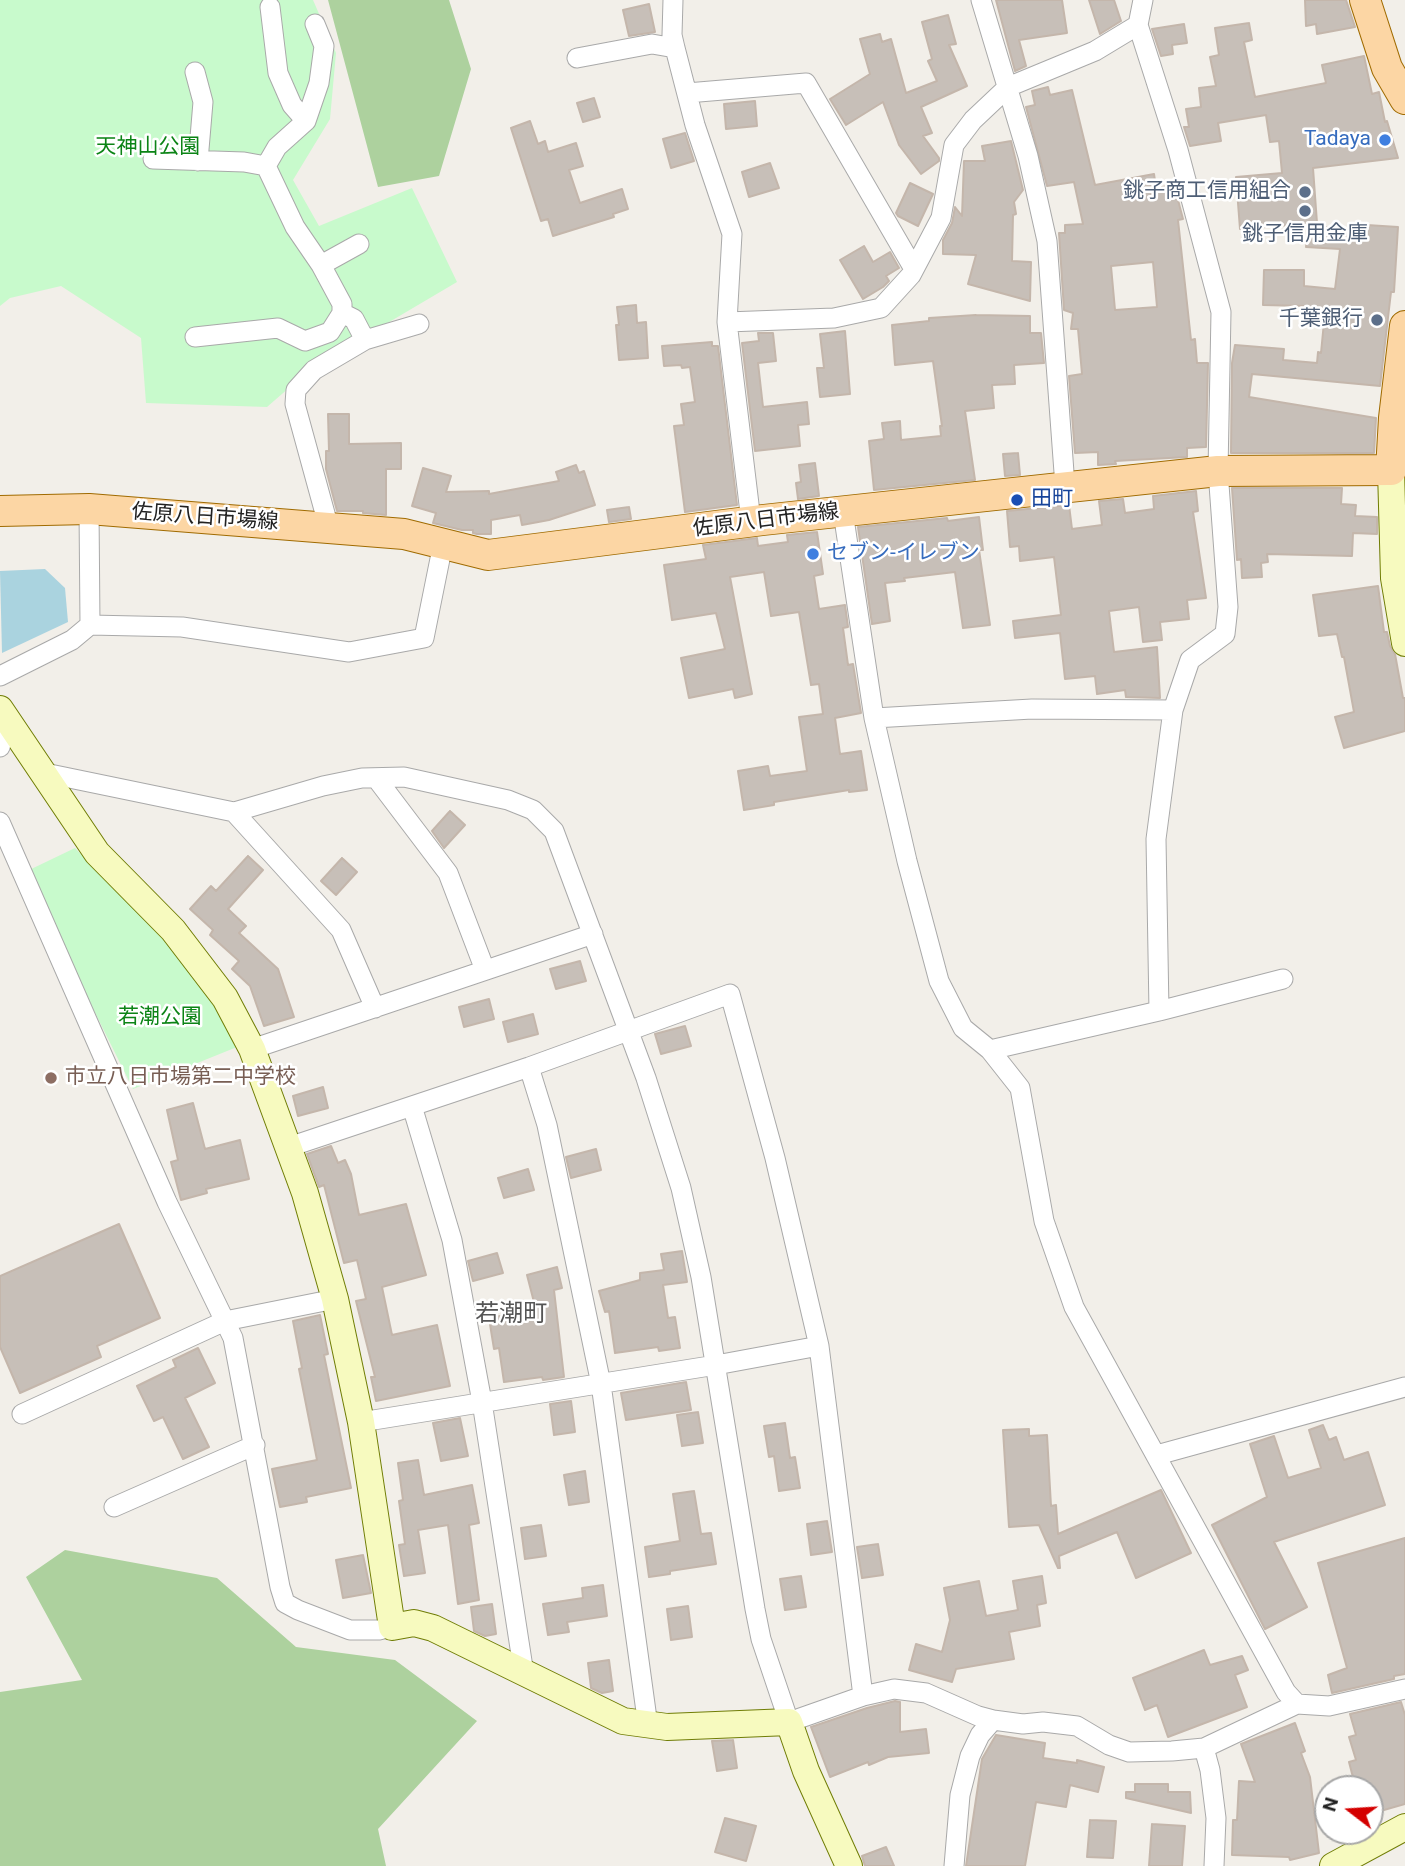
<!DOCTYPE html>
<html>
<head>
<meta charset="utf-8">
<style>
	body { margin:0 }
	#map { position:relative; width:1405px; height:1866px; overflow:hidden; background:#f2efe9; font-family:Roboto,sans-serif }
	canvas { display:block }
	.north { position:absolute; left:1314px; top:1775px; width:70px; height:70px; box-sizing:border-box; background:#fff; border:2px solid #a7a7a7; border-radius:50%; rotate:287deg; font-size:19px; font-weight:700; line-height:28px; text-align:center; color:#222 }
	.north::after { content:''; display:block; margin:auto; width:24px; height:32px; background:#d40000; clip-path:polygon(50% 0,100% 100%,50% 72%,0 100%) }
</style>
</head>
<body>
<div id="map">
<canvas width="1405" height="1866"></canvas>
<div class="north">N</div>
</div>
<script>
const c = document.querySelector('canvas').getContext('2d');
c.lineJoin = 'round';
function fillPath(path, color) { c.fillStyle = color; c.fill(path, 'evenodd'); }
const poly = rows => new Path2D(rows.map(r => 'M' + r).join(''));
function trace(path, color, width, dash) { c.strokeStyle = color; c.lineWidth = width; c.lineCap = dash ? 'butt' : 'round'; c.setLineDash(dash || []); c.stroke(path); }
function write(font, color, halo, rows, align = 'center') {
  c.font = font + ' Roboto,"Noto Sans JP",sans-serif'; c.lineWidth = 5; c.setLineDash([]); c.textBaseline = 'middle'; c.strokeStyle = halo; c.fillStyle = color; for (const [text, x, y, turn = 0] of rows) {
    c.save(); c.translate(x, y); c.rotate((+turn || 0) * Math.PI / 180); c.textAlign = isNaN(turn) ? turn : align; if (halo) c.strokeText(text, 0, 0); c.fillText(text, 0, 0); c.restore();
  }
}
fillPath(poly([
	[328,0,449,0,471,69,439,176,378,187],
	[65,1550,217,1578,296,1647,395,1660,477,1721,378,1829,386,1866,0,1866,0,1692,82,1680,26,1577]
]), '#add19e');
fillPath(poly([
	[0,0,313,0,336,53,330,119,293,180,319,226,412,188,457,282,313,367,267,407,146,403,141,338,61,286,10,298,0,306],
	[75,848,203,981,237,1047,133,1089,25,872]
]), '#c8facc');
fillPath(poly([
	[45,569,65,588,68,622,2,653,0,571]
]), '#aad3df');
const building = poly([
	[996,0,1062,0,1067,33,1019,40,1026,66,1015,71,996,0],
	[1089,0,1114,0,1121,21,1100,34,1089,0],
	[1305,0,1346,0,1355,27,1317,34,1316,24,1306,26,1305,0],
	[649,4,655,32,629,36,623,10,649,4],
	[948,15,956,44,949,45,967,86,921,107,932,133,923,136,939,158,939,161,921,174,899,145,883,102,846,125,830,99,870,74,860,39,880,34,882,42,891,39,906,93,937,81,928,61,932,59,922,22,948,15],
	[1249,23,1252,40,1244,42,1255,97,1326,83,1322,65,1364,56,1372,94,1379,92,1385,122,1387,121,1398,158,1313,168,1317,223,1240,229,1236,177,1282,173,1279,141,1270,142,1266,115,1218,123,1221,141,1190,146,1184,127,1189,127,1186,109,1201,107,1199,88,1216,86,1210,57,1219,55,1215,28,1249,23],
	[1184,24,1187,43,1172,45,1173,54,1161,56,1152,29,1184,24],
	[1048,87,1050,95,1072,90,1095,185,1154,174,1156,188,1174,185,1183,219,1178,220,1191,340,1195,339,1197,363,1208,363,1206,447,1187,448,1187,457,1115,461,1116,464,1098,465,1098,452,1075,453,1069,376,1082,374,1078,329,1071,329,1073,313,1064,310,1059,233,1065,233,1065,225,1083,224,1074,182,1047,186,1026,107,1035,105,1032,91,1048,87],
	[1153,262,1157,307,1115,310,1111,266,1153,262],
	[594,98,600,117,583,122,577,103,594,98],
	[755,101,757,126,726,129,724,104,755,101],
	[530,121,538,144,545,141,548,152,576,143,583,166,569,170,580,203,622,189,628,209,613,214,614,217,553,236,548,219,541,221,511,128,530,121],
	[685,133,694,161,671,168,663,139,685,133],
	[1011,141,1023,190,1014,202,1016,214,1013,215,1012,261,1031,262,1030,301,968,284,976,255,943,254,943,240,952,223,955,207,962,216,964,161,985,161,982,146,1011,141],
	[770,163,779,188,749,197,742,172,770,163],
	[910,183,933,194,918,226,898,216,896,213,910,183],
	[1351,224,1398,227,1394,292,1391,292,1380,386,1252,374,1249,397,1376,418,1374,453,1231,453,1232,363,1235,345,1284,349,1283,360,1317,363,1318,352,1321,353,1324,322,1304,320,1306,306,1263,305,1264,270,1304,270,1304,286,1335,289,1340,249,1306,247,1308,226,1350,229,1351,224],
	[864,246,873,262,890,252,899,268,886,276,889,281,883,287,863,299,840,260,864,246],
	[636,305,637,323,646,322,648,358,619,360,616,325,619,325,617,307,636,305],
	[976,315,1030,316,1030,333,1041,333,1044,363,1014,365,1015,384,992,385,994,408,965,411,975,480,874,490,869,441,884,439,882,423,900,421,901,440,941,436,940,426,942,426,933,361,895,365,892,325,929,321,929,318,976,315],
	[845,331,850,394,820,397,817,368,824,368,820,334,845,331],
	[758,333,773,333,776,361,758,363,763,407,807,402,809,424,798,425,800,446,755,451,742,343,759,341,758,333],
	[712,342,712,346,718,346,737,505,685,512,674,426,684,425,681,404,695,402,690,367,682,368,681,365,664,366,662,346,712,342],
	[328,414,349,414,349,444,401,443,401,469,386,469,386,515,363,513,363,511,337,511,326,469,326,451,329,451,328,414],
	[1018,453,1020,475,1005,476,1003,454,1018,453],
	[815,463,819,496,798,499,796,483,801,482,799,465,815,463],
	[576,465,579,473,584,471,595,505,549,520,522,525,520,515,491,520,491,534,477,534,473,533,473,530,462,530,433,523,436,513,412,506,423,468,451,476,446,492,489,491,489,494,559,481,556,472,576,465],
	[1232,488,1342,488,1341,504,1356,505,1355,516,1377,517,1377,534,1353,533,1352,556,1267,554,1268,562,1261,563,1262,577,1242,578,1241,559,1237,560,1232,488],
	[1196,491,1198,511,1193,512,1206,598,1187,600,1189,619,1160,622,1162,640,1143,642,1139,607,1109,611,1114,652,1157,647,1160,698,1126,697,1125,690,1097,694,1095,676,1065,679,1060,633,1015,638,1013,621,1061,615,1054,557,1020,561,1019,546,1010,547,1007,511,1069,505,1072,529,1102,525,1099,501,1123,499,1125,513,1154,509,1153,496,1196,491],
	[629,507,631,519,609,522,607,510,629,507],
	[979,517,983,550,979,550,990,625,963,628,955,572,904,578,905,581,885,583,890,621,872,624,858,527,947,518,948,521,979,517],
	[817,532,823,574,814,576,819,609,845,605,848,627,843,628,848,665,853,664,861,713,835,718,840,754,861,751,867,790,849,792,849,790,774,802,774,805,744,810,738,771,768,766,770,776,807,771,799,717,823,714,819,684,811,685,799,612,771,616,764,572,730,577,752,694,735,698,733,689,689,698,681,658,725,649,716,613,672,620,664,565,706,559,703,545,757,538,758,546,788,542,787,535,817,532],
	[1378,586,1384,632,1387,632,1390,646,1395,654,1403,698,1405,698,1405,731,1344,748,1335,717,1354,712,1344,657,1342,657,1337,634,1319,636,1313,595,1378,586],
	[450,811,465,825,444,848,432,831,450,811],
	[248,856,263,870,228,909,246,926,239,933,278,969,294,1017,264,1026,250,986,232,969,239,961,210,935,213,930,190,909,211,886,216,891,248,856],
	[342,858,357,872,336,895,321,881,342,858],
	[580,961,586,981,556,989,550,969,580,961],
	[489,999,494,1019,464,1027,459,1007,489,999],
	[533,1014,538,1034,508,1042,503,1022,533,1014],
	[685,1026,691,1046,661,1054,655,1034,685,1026],
	[323,1087,328,1108,298,1116,293,1096,323,1087],
	[193,1103,205,1149,240,1140,249,1179,206,1189,207,1193,181,1200,171,1162,178,1160,167,1110,193,1103],
	[331,1146,338,1163,345,1160,351,1174,359,1215,406,1204,426,1275,382,1287,392,1335,437,1325,450,1386,376,1401,371,1377,375,1377,356,1301,366,1299,357,1260,344,1263,324,1185,319,1187,307,1154,331,1146],
	[596,1149,601,1170,571,1178,566,1157,596,1149],
	[528,1169,534,1190,504,1198,498,1178,528,1169],
	[119,1224,160,1318,97,1346,101,1357,20,1393,0,1347,0,1276,119,1224],
	[682,1251,687,1282,663,1285,668,1318,675,1317,680,1348,659,1351,658,1347,615,1353,609,1311,605,1312,599,1291,640,1280,640,1273,664,1270,661,1254,682,1251],
	[497,1253,503,1273,473,1281,468,1261,497,1253],
	[557,1267,562,1288,554,1290,564,1377,543,1380,542,1377,504,1382,499,1348,494,1349,489,1318,536,1310,527,1275,557,1267],
	[320,1315,328,1354,324,1355,351,1488,306,1497,307,1502,280,1507,272,1469,317,1460,299,1369,302,1368,293,1321,320,1315],
	[198,1348,215,1383,185,1398,209,1447,183,1459,163,1417,154,1421,137,1386,176,1367,173,1360,198,1348],
	[686,1382,691,1410,626,1420,621,1393,686,1382],
	[571,1401,575,1432,554,1435,550,1404,571,1401],
	[698,1412,703,1443,682,1446,677,1415,698,1412],
	[460,1418,468,1456,441,1461,433,1423,460,1418],
	[785,1423,790,1458,795,1457,800,1488,779,1491,774,1456,769,1457,764,1426,785,1423],
	[1323,1425,1329,1440,1336,1437,1344,1460,1368,1452,1385,1505,1274,1542,1307,1607,1265,1629,1212,1525,1267,1497,1250,1444,1274,1436,1288,1478,1321,1468,1309,1430,1323,1425],
	[1029,1429,1029,1436,1047,1435,1051,1506,1056,1505,1058,1534,1161,1490,1191,1553,1136,1578,1117,1532,1059,1556,1060,1568,1058,1568,1039,1525,1009,1527,1003,1430,1029,1429],
	[418,1460,424,1495,472,1485,479,1523,469,1525,479,1600,458,1604,448,1525,418,1530,425,1573,404,1576,399,1545,405,1544,399,1501,403,1500,398,1463,418,1460],
	[585,1471,589,1502,569,1505,564,1475,585,1471],
	[694,1491,701,1534,711,1533,716,1564,670,1571,670,1574,649,1577,645,1547,680,1541,673,1494,694,1491],
	[827,1521,832,1552,811,1555,807,1524,827,1521],
	[541,1525,546,1556,525,1559,521,1528,541,1525],
	[1405,1538,1405,1674,1394,1676,1394,1679,1332,1693,1328,1675,1347,1668,1318,1563,1405,1538],
	[878,1544,883,1575,862,1578,857,1547,878,1544],
	[363,1555,371,1593,343,1598,336,1560,363,1555],
	[801,1576,806,1607,785,1610,780,1579,801,1576],
	[1042,1576,1046,1603,1037,1605,1040,1626,1009,1632,1014,1659,956,1669,952,1682,909,1670,916,1644,942,1652,950,1620,944,1588,979,1581,986,1616,1018,1610,1013,1581,1042,1576],
	[603,1585,607,1616,567,1622,569,1632,548,1635,543,1604,583,1598,582,1588,603,1585],
	[492,1604,496,1634,485,1636,474,1631,471,1607,492,1604],
	[688,1606,692,1637,671,1640,667,1609,688,1606],
	[1204,1650,1210,1665,1242,1656,1248,1670,1235,1675,1247,1707,1168,1737,1157,1705,1145,1710,1133,1678,1204,1650],
	[609,1660,613,1691,602,1693,591,1688,588,1663,609,1660],
	[895,1701,900,1702,900,1732,926,1729,929,1753,888,1757,869,1765,868,1762,830,1777,811,1727,867,1708,895,1701],
	[1401,1702,1405,1715,1405,1804,1370,1814,1370,1789,1356,1789,1349,1762,1356,1760,1349,1737,1356,1735,1350,1714,1401,1702],
	[1295,1723,1305,1751,1301,1753,1310,1777,1319,1853,1290,1860,1289,1857,1232,1855,1233,1820,1237,1820,1239,1781,1255,1782,1241,1744,1295,1723],
	[996,1735,1045,1743,1043,1758,1077,1763,1077,1760,1104,1767,1098,1792,1070,1785,1066,1807,1036,1802,1025,1866,966,1866,982,1759,996,1735],
	[733,1740,737,1768,717,1771,712,1741,733,1740],
	[1135,1784,1168,1784,1168,1792,1190,1792,1191,1813,1126,1798,1126,1792,1135,1792,1135,1784],
	[725,1818,756,1826,746,1861,715,1852,725,1818],
	[1090,1820,1116,1821,1113,1858,1087,1857,1090,1820],
	[1152,1824,1185,1826,1182,1866,1149,1866,1152,1824],
	[886,1847,894,1866,865,1866,862,1856,886,1847]
]);
fillPath(building, '#c7bfb8');
trace(building, '#c4b6ab', 2);
const street = poly([
	[673,0,672,35,675,48,695,125,732,234,727,322,751,521],
	[981,0,1028,156,1047,241,1065,486],
	[1143,0,1138,25,1178,150,1221,312,1218,471,1228,607,1225,634,1190,660,1173,710,1156,839,1159,1011],
	[270,7,278,73,292,105,306,121],
	[577,58,652,44,675,48],
	[195,72,203,102,198,161],
	[687,93,806,83,914,269],
	[153,159,244,162,266,166],
	[266,166,277,147,306,121,319,83,324,46,315,24],
	[321,265,359,244],
	[342,313,354,319,365,340],
	[727,322,834,318,881,308,911,275,941,218,954,145,973,120,1008,87,1095,51,1138,25],
	[195,337,278,328,305,341,330,332,342,313,342,304,321,265,295,227,266,166],
	[89,509,90,625],
	[843,512,874,718,907,861,939,981,963,1028,990,1050,1020,1088,1044,1221,1074,1307,1286,1692,1297,1704],
	[329,528,295,404,296,390,314,370,365,340,419,324],
	[0,676,72,640,90,625,182,627,349,652,424,638,443,544],
	[874,718,1032,709,1173,710],
	[0,747,8,722],
	[45,773,234,812,323,786,362,778,404,777,508,800,533,810,554,831,646,1078,681,1188,701,1277,755,1609,761,1639,789,1722,863,1696,894,1689,926,1693,978,1716,993,1720,1023,1724,1043,1722,1077,1726,1109,1745,1129,1752,1172,1751,1204,1748,1297,1704,1329,1706,1405,1689],
	[376,778,448,873,485,970],
	[234,812,341,930,375,1008],
	[0,822,167,1202,233,1338,280,1587,285,1603,298,1610,350,1630,379,1630,392,1627],
	[252,1049,593,934],
	[990,1050,1159,1011,1283,979],
	[529,1067,547,1125,601,1384,648,1726],
	[412,1106,452,1240,482,1402,524,1674],
	[289,1147,529,1067,730,994,775,1158,819,1346,863,1696],
	[22,1414,225,1321,335,1299],
	[361,1422,716,1365,819,1346],
	[1157,1455,1405,1387],
	[114,1507,255,1445],
	[1204,1748,1210,1770,1216,1818,1214,1866],
	[954,1866,960,1795,970,1756,980,1735,993,1720]
]);
const secondary = poly([
	[1391,470,1394,578,1405,643],
	[0,709,97,853,173,930,225,998,252,1049,305,1193,335,1299,361,1422,392,1627,414,1623,433,1628,623,1721,667,1727,789,1722,806,1771,849,1866],
	[1333,1866,1405,1827]
]);
const primary = poly([
	[1365,0,1387,68,1405,99],
	[0,511,89,509,379,532,404,534,488,555,763,520,1218,471,1391,470,1394,418,1405,326]
]);
trace(street, '#a9a9a9', 21);
trace(secondary, '#707d05', 28);
trace(primary, '#a06b00', 32);
trace(street, '#fff', 19);
trace(secondary, '#f7fabf', 26);
trace(primary, '#fcd6a4', 30);
for (const [x, y, r, color] of [
	[1385,140,7,"#3f7fe0"],
	[1305,192,7,"#5c6f8a"],
	[1305,211,7,"#5c6f8a"],
	[1377,320,7,"#5c6f8a"],
	[1017,500,7,"#1a4fb4"],
	[813,554,7,"#3f7fe0"],
	[51,1078,7,"#8d6e63"]
]) { const dot = new Path2D(); dot.arc(x, y, r, 0, 2 * Math.PI); c.fillStyle = color; c.fill(dot); trace(dot, '#fff', 2.5); }
write('21px', '#366cbe', '#fff', [
	["Tadaya",1371,140],
	["セブン-イレブン",827,554,"left"]
], 'right');
write('21px', '#0c8416', '#fff', [
	["天神山公園",148,148],
	["若潮公園",160,1018]
]);
write('21px', '#4e5e75', '#fff', [
	["銚子商工信用組合",1291,192],
	["銚子信用金庫",1305,235,"center"],
	["千葉銀行",1363,320]
], 'right');
write('21px', '#164399', '#fff', [
	["田町",1031,500]
], 'left');
write('21px', '#222', '#fff', [
	["佐原八日市場線",205,518,4],
	["佐原八日市場線",766,521,-7]
]);
write('21px', '#785e54', '#fff', [
	["市立八日市場第二中学校",65,1078]
], 'left');
write('24px', '#555', '#fff', [
	["若潮町",511,1315]
]);
</script>
</body>
</html>
